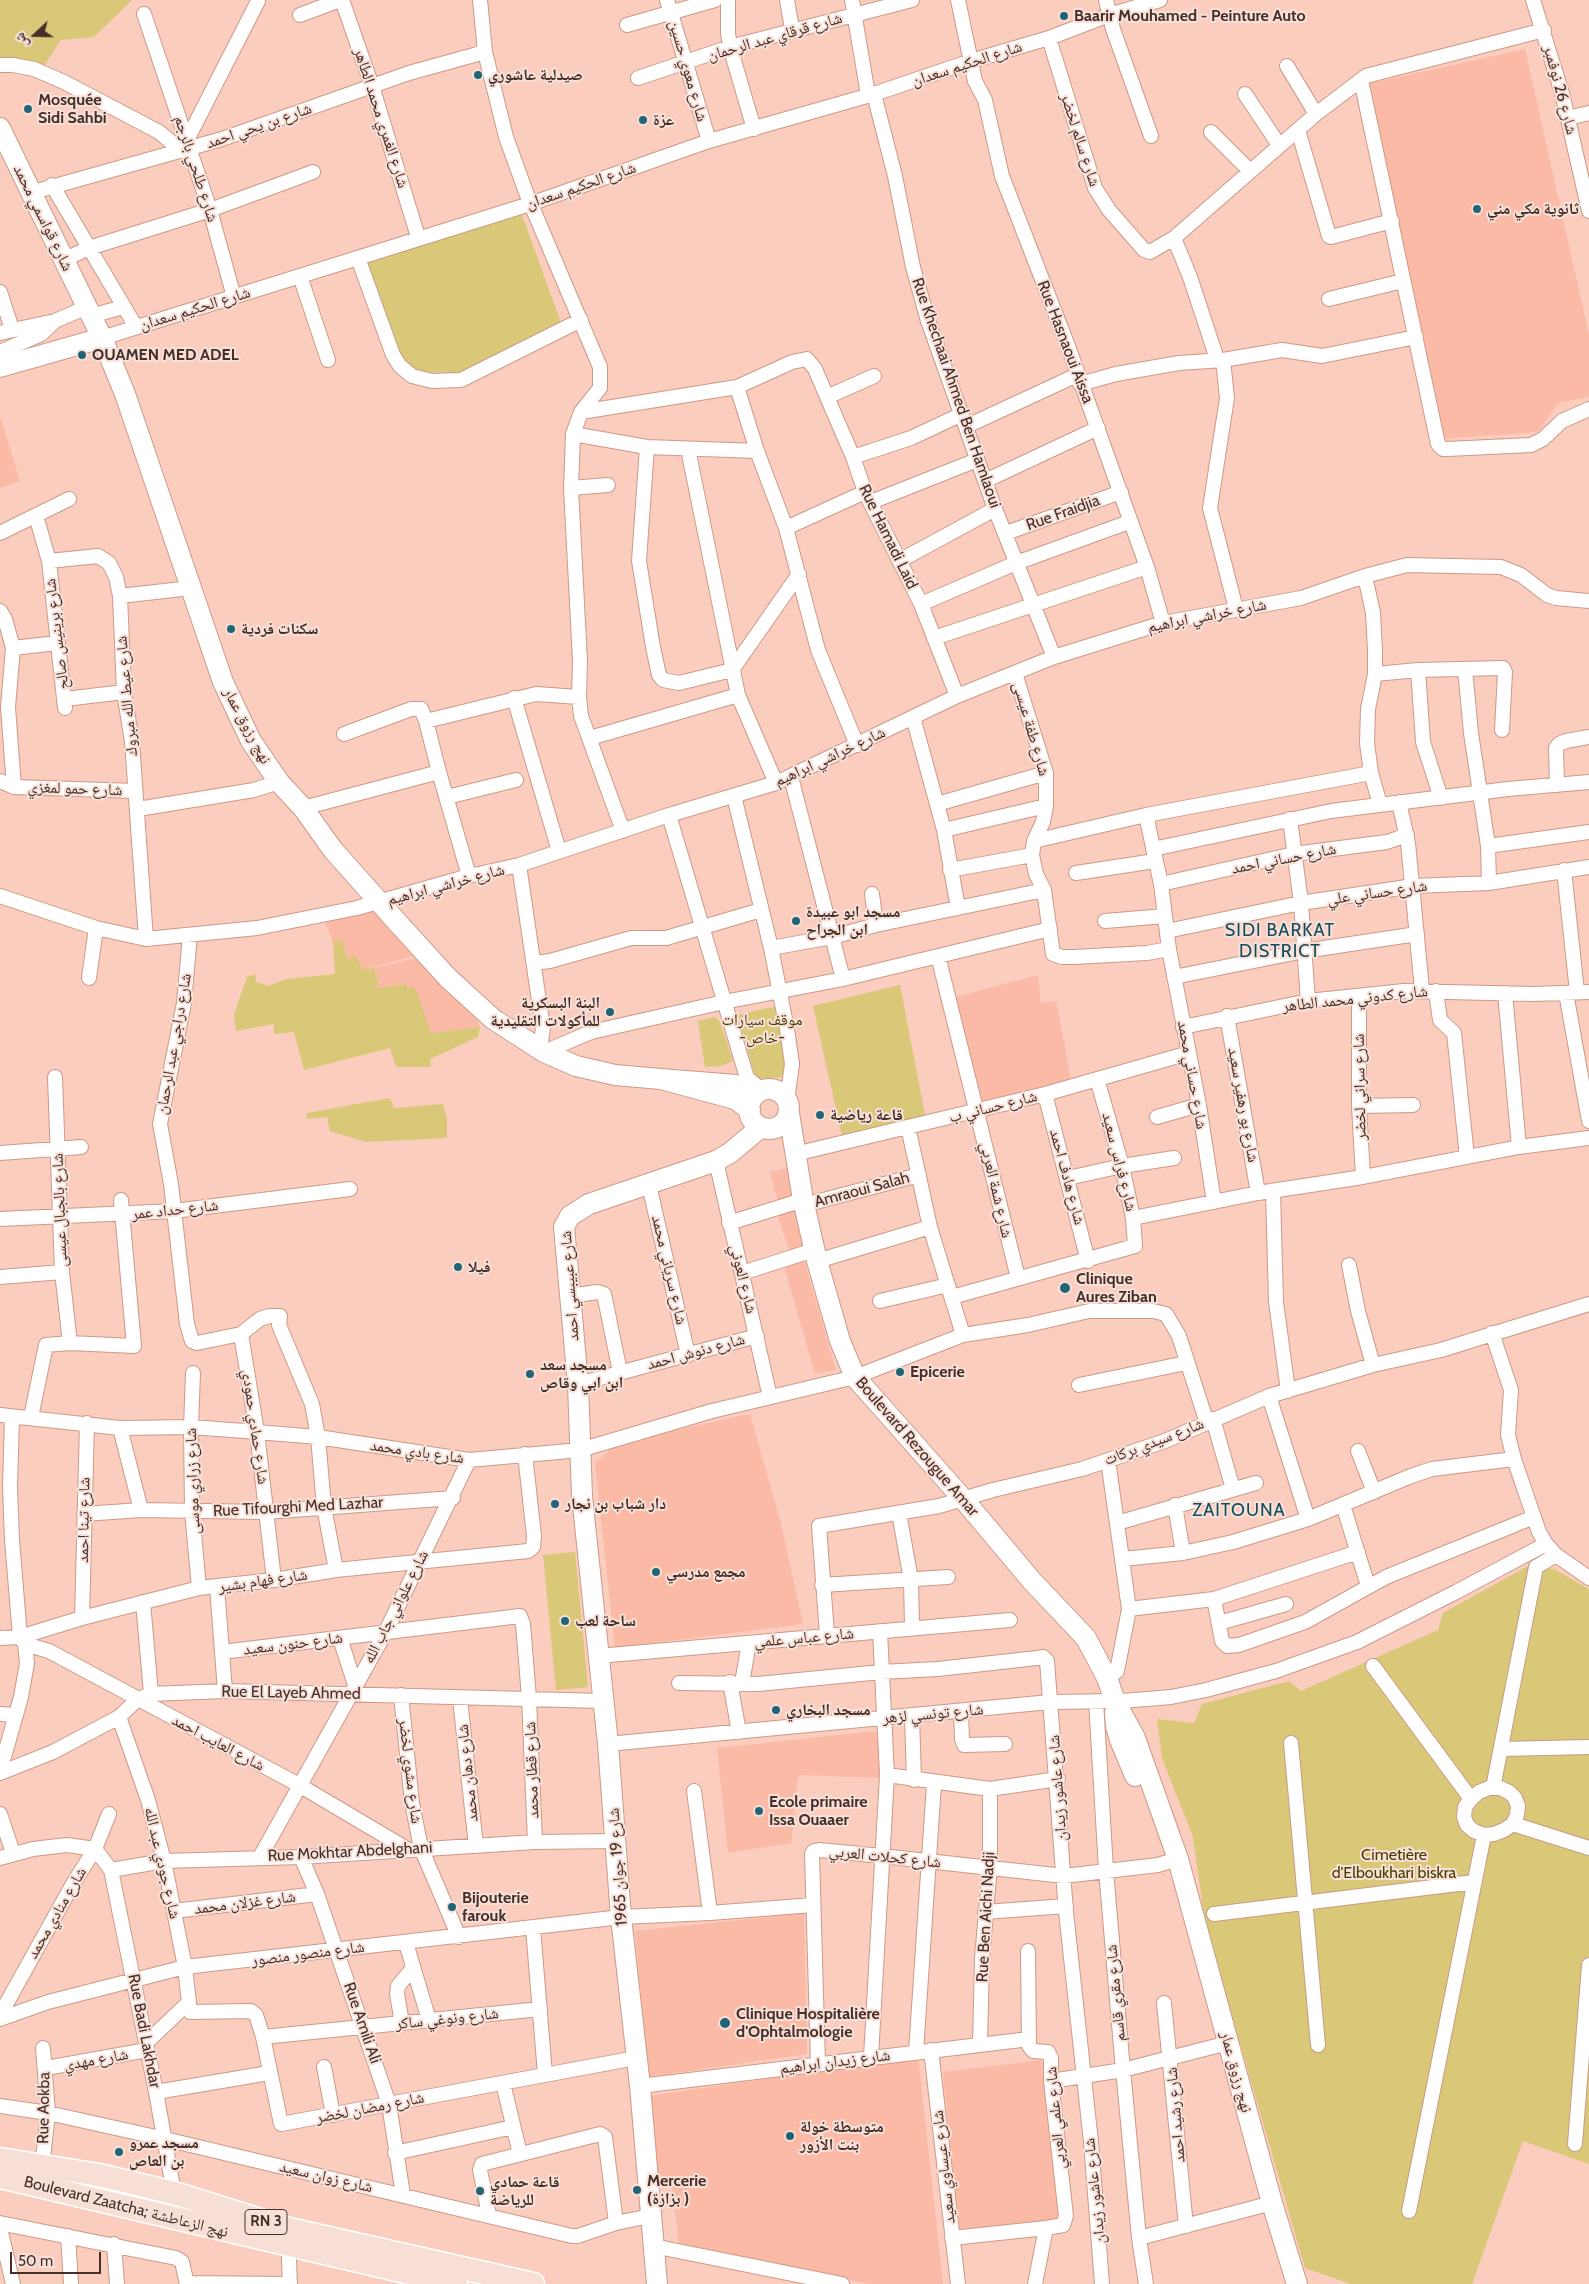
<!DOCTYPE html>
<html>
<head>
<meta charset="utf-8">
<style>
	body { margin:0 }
	#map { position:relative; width:1589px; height:2284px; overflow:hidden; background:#facdbe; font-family:Cabin,"Noto Naskh Arabic",sans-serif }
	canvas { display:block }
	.north { position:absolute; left:10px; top:10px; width:50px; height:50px; -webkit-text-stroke:4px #f7e0d8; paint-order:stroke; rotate:249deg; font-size:14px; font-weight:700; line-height:20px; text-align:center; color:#452f28 }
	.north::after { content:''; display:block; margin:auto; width:18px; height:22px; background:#452f28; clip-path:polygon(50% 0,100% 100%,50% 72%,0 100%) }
	.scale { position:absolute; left:10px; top:2252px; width:91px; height:22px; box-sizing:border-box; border:2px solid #452f28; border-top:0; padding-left:6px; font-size:15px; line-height:18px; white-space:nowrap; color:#452f28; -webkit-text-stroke:4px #f7e0d8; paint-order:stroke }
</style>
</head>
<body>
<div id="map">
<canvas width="1589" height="2284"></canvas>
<div class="north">ش</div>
<div class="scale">50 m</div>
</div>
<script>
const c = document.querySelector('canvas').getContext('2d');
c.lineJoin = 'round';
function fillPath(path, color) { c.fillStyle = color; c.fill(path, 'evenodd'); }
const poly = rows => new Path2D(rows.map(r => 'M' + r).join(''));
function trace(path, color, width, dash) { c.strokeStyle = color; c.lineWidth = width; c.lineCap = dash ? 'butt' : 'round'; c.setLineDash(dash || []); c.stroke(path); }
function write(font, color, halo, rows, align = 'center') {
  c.font = font + ' Cabin,"Noto Naskh Arabic",sans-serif'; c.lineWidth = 4; c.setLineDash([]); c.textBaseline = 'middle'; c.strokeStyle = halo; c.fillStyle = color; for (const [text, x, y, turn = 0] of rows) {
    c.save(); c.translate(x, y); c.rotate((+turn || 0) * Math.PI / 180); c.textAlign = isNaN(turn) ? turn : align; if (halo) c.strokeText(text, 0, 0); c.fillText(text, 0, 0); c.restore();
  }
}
fillPath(poly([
	[1525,49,1589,335,1589,397,1558,403,1538,432,1441,439,1368,84],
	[0,416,20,481,0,488],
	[375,907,418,955,363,970,348,959,342,940,333,942,323,917],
	[420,957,471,1005,480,1027,431,1033,406,984,370,989,379,984,374,968],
	[1038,975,1041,1003,1056,1001,1071,1080,978,1102,952,998],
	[787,1168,795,1199,778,1202,770,1172],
	[798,1207,807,1247,789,1251,777,1213],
	[804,1260,836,1370,815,1374,784,1266],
	[750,1414,781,1523,803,1624,615,1648,595,1464,611,1448,675,1430],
	[876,1731,882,1778,798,1775,791,1843,728,1853,717,1748],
	[804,1913,807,2054,648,2077,635,1931],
	[918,2056,943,2284,870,2284,679,2243,671,2178,657,2176,649,2096],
	[1042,2060,1060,2222,959,2233,943,2072]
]), '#fabaa6');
fillPath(poly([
	[0,0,132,0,94,37,61,40,44,66,0,63],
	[521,212,561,323,463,373,413,372,399,362,365,261],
	[342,940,348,959,356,956,363,970,374,968,379,985,372,989,406,984,408,989,415,987,431,1033,480,1027,478,1037,430,1059,431,1067,396,1067,390,1048,304,1070,294,1032,274,1034,274,1024,236,1031,234,1015,247,977,255,974,256,982,269,986,286,979,335,974,333,942],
	[900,985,925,1115,842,1136,813,1006],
	[777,1006,788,1068,781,1077,758,1079,754,1073,738,1015],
	[715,1017,720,1022,733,1061,721,1066,705,1067,698,1021],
	[390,1098,394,1108,443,1104,447,1119,447,1138,366,1142,330,1131,327,1117,306,1119,307,1113],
	[575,1552,588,1687,556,1690,543,1555],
	[1528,1566,1554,1569,1589,1589,1589,2164,1523,2141,1472,2284,1351,2284,1305,2268,1205,1922,1193,1837,1162,1758,1157,1719,1194,1723,1202,1704,1289,1681,1301,1691,1438,1630,1443,1613]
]), '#d8c877');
const street = poly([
	[342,0,372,86,418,237],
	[480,0,485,52,506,137,527,195,600,367,600,388,581,412,573,434,571,488,580,661,579,697,581,716,623,831],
	[667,0,709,141],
	[728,0,728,33,730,47,754,129],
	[787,0,792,29],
	[852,0,868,95],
	[958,0,975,81,985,100,1002,176,1068,346,1147,567,1163,623],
	[1106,0,1113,29,1151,136],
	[1533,0,1562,93,1589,211],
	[144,14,210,210,234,297],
	[300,15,340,0],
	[627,25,715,0],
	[1049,38,1095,188,1109,210,1144,250,1150,252,1174,238,1316,114,1366,76,1544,30],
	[0,65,13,65,34,69,64,82,159,132,182,151],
	[1287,66,1316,114],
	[638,78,730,47,912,0],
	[1361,80,1438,444,1443,449,1447,449,1531,445,1543,439,1562,421,1589,409],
	[874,94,895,176,913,267,928,321,995,509,1054,657],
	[1245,94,1279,145],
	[1567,118,1589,113],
	[1298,130,1329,236,1331,237,1392,221],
	[1211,132,1250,171],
	[187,140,258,1],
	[52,185,136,327],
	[30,193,222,139,409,73,485,52],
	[1174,238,1190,277,1217,359],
	[358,258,393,355,400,366,412,376,432,381,461,380,581,320],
	[63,260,89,248,210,210,313,172],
	[300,276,328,360],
	[0,292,12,329],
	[1329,299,1403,281],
	[91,316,123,307],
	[0,333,55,321,87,307],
	[102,338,530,204,709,141,874,94,971,61,1049,38,1109,15,1160,0],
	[0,352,41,334,55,321],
	[1223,360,1227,398,1210,508,1236,609],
	[874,376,827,397,853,457,865,492,921,604,957,696],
	[1080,384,1116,374,1179,363,1223,360,1282,350,1322,356,1416,337],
	[737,387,792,362,807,359,815,369,827,397],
	[581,412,737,387,757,451,786,528,865,492],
	[967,426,1077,375],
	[573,434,647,447,757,451],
	[647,447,639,561,653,647,659,675,663,680,679,683,732,670,799,574],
	[688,449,738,695,776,783],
	[853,457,911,438,962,414],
	[985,481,1098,428],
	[571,488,608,485],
	[871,502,977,460],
	[36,516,49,561,98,556,109,563,116,577,120,596,124,692,132,742,146,939],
	[786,528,818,650,857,745],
	[0,533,69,499],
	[1006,533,1121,492],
	[49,561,65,708],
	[899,561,995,509],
	[1365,576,1373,613,1375,650,1375,674,1368,709,1367,743,1371,773,1380,804],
	[120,596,191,588],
	[921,604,1016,563,1129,522],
	[0,611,5,619,13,648,8,707,14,787],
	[934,638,1147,567],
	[13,648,57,643],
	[1465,669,1471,733,1488,846,1489,883],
	[1418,670,1423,742,1441,798],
	[1015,673,1046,773,1046,806,1043,822,1034,841,1032,855,1036,874,1044,890,1053,954,1062,957,1074,957,1147,953,1169,949],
	[1375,674,1418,670,1503,668,1505,672,1502,730],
	[514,698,559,851],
	[65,699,124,692],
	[913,717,944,830,958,908],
	[426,721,536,694,579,697],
	[344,734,411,709,421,709,426,721,439,772],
	[590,738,738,695],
	[791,777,843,979],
	[0,781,14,787,135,791],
	[1557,785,1556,748,1559,744,1566,741,1589,737],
	[734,796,771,948,787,1029,792,1064,787,1101],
	[447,797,516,780],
	[1399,802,1408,843,1422,990],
	[937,804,1046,773],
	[303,808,439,772,469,876],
	[138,809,254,790,279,782],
	[669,815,747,1078,762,1090],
	[1146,815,1161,884,1169,949,1199,1105,1214,1202],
	[1290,819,1301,903,1308,1001],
	[944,830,1046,806],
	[1034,841,1146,815,1371,773],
	[1488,846,1589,832],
	[1153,849,1331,811,1508,789,1589,782],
	[519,865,543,1028,540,1049],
	[950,870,1032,855],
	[1564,870,1577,992],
	[1076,873,1155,861],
	[1161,884,1294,854,1387,842,1407,835],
	[872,894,876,925],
	[0,896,96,928,146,939,257,928,357,908,469,876,519,865,669,815,776,783,957,696,1054,657,1163,623,1301,598,1365,576,1407,565,1501,567,1521,575,1547,595,1556,598,1589,601],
	[1105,921,1165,916],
	[1167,931,1301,903,1413,886,1489,883,1589,867],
	[190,935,184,1003,160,1124,171,1184,187,1324,192,1341,197,1343,241,1334,260,1319,269,1316,280,1316,279,1325,312,1404,318,1437,324,1507,336,1570],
	[771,948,832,937,876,925,1044,890],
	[938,956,1018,1278],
	[534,963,550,961,631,938,666,938,761,910],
	[1174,977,1304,951,1417,934],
	[89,978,96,928],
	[1436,991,1440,1020,1454,1033,1467,1157],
	[1505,993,1519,1147],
	[1566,993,1589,1121],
	[1359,996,1359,1106,1363,1177],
	[1227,1016,1258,1193],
	[1183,1027,1308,1001,1404,991,1533,994,1589,992],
	[544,1052,591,1032,724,1002,843,979,1050,929],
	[55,1077,62,1272,70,1343],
	[1045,1094,1088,1261],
	[1359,1106,1413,1105],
	[1157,1117,1199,1105],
	[908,1127,930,1227,963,1335],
	[0,1153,81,1147],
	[795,1154,1045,1094,1189,1053],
	[716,1161,770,1397],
	[1068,1178,1122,1166,1174,1158],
	[649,1185,688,1355],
	[1273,1191,1276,1302,1288,1391],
	[804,1205,919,1175],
	[1133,1218,1258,1193,1363,1177,1519,1147,1589,1138],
	[0,1219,174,1211,350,1189],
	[729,1223,803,1200],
	[817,1261,930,1227],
	[1349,1265,1358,1311,1373,1365],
	[742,1273,814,1250],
	[0,1277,62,1272],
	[570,1296,597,1292,604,1294,620,1372],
	[952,1297,1135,1246,1133,1218,1122,1166,1097,1079],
	[880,1301,948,1285],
	[1492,1333,1511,1390,1508,1435,1514,1459,1539,1532,1546,1544,1556,1555,1589,1578],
	[241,1334,257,1432,274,1580],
	[193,1373,191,1427,192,1511,199,1588],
	[578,1384,757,1336],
	[1079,1385,1186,1363],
	[1269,1396,1308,1519],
	[0,1415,120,1428,191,1427,257,1432,318,1437,469,1460,580,1450,712,1411,855,1377,963,1335,1028,1325,1089,1311,1153,1311,1166,1314,1179,1336,1207,1423],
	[31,1417,46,1345,70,1343,134,1346,121,1200],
	[1213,1419,1233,1489],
	[120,1428,141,1510],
	[1358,1451,1374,1492],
	[1175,1505,1183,1553],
	[1343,1505,1368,1586],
	[899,1513,911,1580,912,1627],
	[84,1514,141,1510,266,1512,453,1498],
	[1117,1523,1256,1483],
	[1122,1559,1183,1553,1233,1542,1308,1519,1411,1476,1432,1469,1514,1459],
	[822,1585,948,1577],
	[217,1587,225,1691],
	[1214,1599,1222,1641,1227,1646,1239,1645,1305,1622,1386,1577,1534,1517],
	[143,1602,151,1694],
	[1129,1609,1214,1599,1358,1552],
	[82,1618,87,1423],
	[1219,1623,1286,1604],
	[827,1635,819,1526,939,1506,993,1490,1082,1469,1165,1441,1269,1396,1373,1365,1441,1350,1589,1304],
	[0,1638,20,1637,82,1618,199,1588,274,1580,336,1570,528,1551,533,1547,534,1536,525,1454],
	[340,1638,355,1685],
	[25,1644,49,1651,299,1785,407,1849],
	[222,1652,520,1616,523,1624,529,1698,535,1842],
	[598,1656,1010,1620],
	[1373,1666,1471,1799],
	[1107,1678,1117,1671,1129,1609,1108,1460],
	[730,1682,739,1732],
	[679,1683,758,1684,881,1672,938,1669,1037,1658,1043,1657,1047,1661,1066,1912,1091,2142,1102,2284],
	[742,1683,749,1643],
	[401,1695,412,1803,421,1848,459,1937],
	[460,1699,476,1846],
	[1096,1701,1106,1870,1122,2059,1139,2238,1146,2284],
	[961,1712,962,1739,964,1745,1005,1744],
	[0,1714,16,1715],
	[912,1716,914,1780],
	[119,1717,148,1800,164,1861,185,1967,190,2012,251,2011,256,2015,263,2037,281,2124,636,2058],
	[1291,1743,1318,2045],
	[608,1744,1050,1702,1122,1701,1171,1697,1206,1690,1276,1671,1357,1642,1456,1592,1546,1544],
	[1501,1749,1589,1747],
	[0,1771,21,1697,27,1663,25,1644,20,1637,12,1540,10,1486,12,1417],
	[0,1773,53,1752,119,1717,137,1700,151,1694,225,1691,602,1701],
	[887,1775,990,1789,1058,1779],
	[1489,1788,1500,1788,1509,1792,1515,1798,1518,1806,1517,1815,1513,1824,1504,1830,1494,1834,1484,1835,1474,1831,1467,1825,1464,1817,1465,1807,1471,1799,1479,1792,1489,1788],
	[1493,1788,1536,1567,1556,1555],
	[694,1791,710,1913],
	[0,1814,13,1853],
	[1513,1824,1589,1848],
	[260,1857,385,1633,469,1460],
	[301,1857,317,1894,389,2104,403,2195],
	[0,1858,33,1849,67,1845,95,1849,111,1870,156,2092,174,2193],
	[111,1870,164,1861,301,1857,535,1842,616,1841],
	[174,1911,317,1894],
	[985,1912,1066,1906],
	[1214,1914,1474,1882],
	[533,1928,545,2074],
	[406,1943,429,2020],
	[1028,1951,1029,2046,1033,2051,1048,2052,1051,2058,1051,2081,1066,2216,1063,2225,1046,2228,1035,2284],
	[1164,2003,1186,2226],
	[0,2015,74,1882,95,1849,109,1814],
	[0,2019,48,2002,185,1967,621,1917,710,1913,813,1905],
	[402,2023,397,1994,398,1986,413,1968],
	[263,2037,540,2009],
	[146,2043,188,2003],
	[980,2045,982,1958,990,1867,990,1789],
	[931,2050,958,2284],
	[916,2052,934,1784],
	[871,2057,887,1775,880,1631],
	[818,2064,812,1854,814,1851,819,1850,882,1856,1064,1876,1158,1865,1178,1859],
	[324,2067,333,2115],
	[46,2068,147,2050],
	[1051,2081,1123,2070,1228,2043],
	[503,2083,520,2154],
	[640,2086,1029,2039],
	[156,2092,269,2073],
	[0,2106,48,2113,165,2139,572,2236,578,2236,616,2223,650,2216],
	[1575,2144,1589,1965],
	[395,2153,513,2127],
	[42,2167,48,2113,43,2048],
	[1409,2211,1484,1835],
	[489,2215,480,2170,482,2164,600,2134,605,2137,616,2223],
	[0,2223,176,2258,182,2262,187,2284],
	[0,2228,13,2284],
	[68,2236,71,2284],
	[288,2237,290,2284],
	[952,2238,1046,2228],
	[1139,2238,1272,2203],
	[114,2244,117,2284],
	[653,2246,842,2284],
	[187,2283,290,2284]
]);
const secondary = poly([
	[0,128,102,338,125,394,223,682,251,741,279,782,303,808,333,850,398,923,448,978,493,1019,544,1052,576,1066,615,1075,661,1079],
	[0,367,102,338],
	'749 1109a20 20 0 1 1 40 0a20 20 0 1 1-40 0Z',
	[750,1110,735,1099,661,1079,736,1085,753,1097],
	[789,1113,803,1200,817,1261,840,1341,855,1377,964,1500,1032,1581,1086,1638,1107,1678,1115,1701,1135,1738,1178,1859,1272,2203,1297,2284],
	[1115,1713,1116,1726,1120,1740,1135,1776],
	[657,2284,640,2086,621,1917,608,1744,582,1496,578,1384,564,1227,570,1216,589,1204,716,1161,730,1153,761,1127]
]);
const primary = poly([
	[0,2159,99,2175,174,2193,289,2229,533,2284],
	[0,2177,456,2284]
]);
trace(street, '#ce9987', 16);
trace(secondary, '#ce9987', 22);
trace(primary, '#fff', 25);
trace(street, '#fff', 14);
trace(secondary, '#fff', 20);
trace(primary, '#f8dfd6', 22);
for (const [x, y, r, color] of [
	[1064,16,5,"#206476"],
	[478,75,5,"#206476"],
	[28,109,5,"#206476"],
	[643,120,5,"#206476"],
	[1477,209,5,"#206476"],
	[82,355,5,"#206476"],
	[231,629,5,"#206476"],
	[796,921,5,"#206476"],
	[610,1012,5,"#206476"],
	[820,1115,5,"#206476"],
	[458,1267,5,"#206476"],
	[1065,1288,6,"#206476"],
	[900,1372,5,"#206476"],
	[530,1374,5,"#206476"],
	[555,1504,5,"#206476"],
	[656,1572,5,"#206476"],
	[565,1621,5,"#206476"],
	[776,1710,5,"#206476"],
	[759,1811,5,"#206476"],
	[452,1907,5,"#206476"],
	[725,2023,6,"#206476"],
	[790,2136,5,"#206476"],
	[119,2152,5,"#206476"],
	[637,2190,5,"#206476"],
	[480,2191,5,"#206476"]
]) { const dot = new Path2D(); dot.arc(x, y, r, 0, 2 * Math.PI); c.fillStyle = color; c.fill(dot); trace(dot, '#f7e0d8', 2); }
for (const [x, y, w] of [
	[266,2222,42]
]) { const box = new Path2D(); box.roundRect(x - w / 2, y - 12.5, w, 25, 4); c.fillStyle = '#f7e0d8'; c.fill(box); trace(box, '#452f28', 1); }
write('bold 15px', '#452f28', null, [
	["RN 3",266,2222]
]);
write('bold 16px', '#452f28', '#f7e0d8', [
	["Baarir Mouhamed - Peinture Auto",1074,16],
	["صيدلية عاشوري",488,75],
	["Mosquée",38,100],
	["Sidi Sahbi",38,118],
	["عزة",653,120],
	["ثانوية مكي مني",1487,209],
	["OUAMEN MED ADEL",92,355],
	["سكنات فردية",241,629],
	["مسجد ابو عبيدة",806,912],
	["ابن الجراح",806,930],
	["البنة البسكرية",600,1003,"right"],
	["للمأكولات التقليدية",600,1021,"right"],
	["قاعة رياضية",830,1115],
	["فيلا",468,1267],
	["Clinique",1076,1279],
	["Aures Ziban",1076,1297],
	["مسجد سعد",540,1365],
	["ابن ابي وقاص",540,1383],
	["Epicerie",910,1372],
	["دار شباب بن نجار",565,1504],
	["مجمع مدرسي",666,1572],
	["ساحة لعب",575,1621],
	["مسجد البخاري",786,1710],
	["Ecole primaire",769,1802],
	["Issa Ouaaer",769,1820],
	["Bijouterie",462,1898],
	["farouk",462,1916],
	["Clinique Hospitalière",736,2014],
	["d'Ophtalmologie",736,2032],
	["متوسطة خولة",800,2127],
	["بنت الأزور",800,2145],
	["مسجد عمرو",129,2143],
	["بن العاص",129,2161],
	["Mercerie",647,2181],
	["(بزازة )",647,2199],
	["قاعة حمادي",490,2182],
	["للرياضة",490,2200]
], 'left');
write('16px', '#452f28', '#f7e0d8', [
	["شارع قرقاي عبد الرحمان",775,37,-16],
	["شارع الحكيم سعدان",967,64,-18],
	["شارع معوي حسين",688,71,74],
	["شارع 26 نوفمبر",1560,90,75],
	["شارع الغمري محمد الطاهر",381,118,72],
	["شارع بن يحي احمد",259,126,-19],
	["شارع سالم لخضر",1080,140,72],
	["شارع طلحي بالرجم",196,169,72],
	["شارع الحكيم سعدان",581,186,-19],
	["شارع قواسمي محمد",43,218,64],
	["شارع الحكيم سعدان",195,309,-17],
	["Rue Hasnaoui Aissa",1065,342,69],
	["Rue Khechaai Ahmed Ben Hamlaoui",956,393,71],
	["Rue Fraidjia",1063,513,-20],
	["Rue Hamadi Laid",888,537,64],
	["شارع خراشي ابراهيم",1207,616,-11],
	["شارع برينيس صالح",57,634,-97],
	["شارع عيط الله مبروك",127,696,-95],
	["نهج رزوق عمار",247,726,62],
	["شارع طفة عيسى",1031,729,74],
	["شارع خراشي ابراهيم",830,757,-25],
	["شارع حمو لمغزي",75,789,2],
	["شارع حساني احمد",1284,859,-11],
	["شارع خراشي ابراهيم",446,885,-15],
	["شارع حساني علي",1377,893,-8],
	["شارع كدوني محمد الطاهر",1355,999,-6],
	["شارع دراجي عبد الرحمان",174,1044,-80],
	["شارع حساني محمد",1192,1075,80],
	["شارع سراني لخضر",1360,1087,-91],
	["شارع بو رهفير سعيد",1243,1105,80],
	["شارع حساني ب",993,1107,-14],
	["شارع فراس سعيد",1119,1162,76],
	["شارع هادف احمد",1067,1177,75],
	["Amraoui Salah",862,1190,-15],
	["شارع شمة العربي",996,1190,77],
	["شارع بالجبال عيسى",60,1210,-92],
	["شارع حداد عمر",175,1210,-6],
	["شارع سرياني محمد",669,1270,77],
	["شارع العوني",743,1279,76],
	["شارع عبيبسي احمد",570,1286,-94],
	["شارع دنوش احمد",696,1352,-15],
	["شارع حمادي حمودي",255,1427,82],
	["شارع سيدي بركات",1154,1442,-21],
	["Boulevard Rezougue Amar",917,1447,49],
	["شارع بادي محمد",417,1452,8],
	["شارع زراري موسى",193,1481,-92],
	["Rue Tifourghi Med Lazhar",298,1507,-3],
	["شارع تينا احمد",84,1520,-89],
	["شارع فهام بشير",263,1581,-8],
	["شارع علواني جاب الله",396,1607,-63],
	["شارع عباس علمي",804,1638,-5],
	["شارع حنون سعيد",293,1644,-7],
	["Rue El Layeb Ahmed",291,1693,1],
	["شارع تونسي لزهر",933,1714,-5],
	["شارع العايب احمد",218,1743,28],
	["شارع قطار محمد",532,1770,-92],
	["شارع مشوي لخضر",410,1771,83],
	["شارع دهان محمد",468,1773,-96],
	["شارع عاشور زيدان",1058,1788,-94],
	["Rue Mokhtar Abdelghani",350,1852,-3],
	["شارع كحلات العربي",885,1857,6],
	["شارع جودي عبد الله",162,1863,77],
	["شارع 19 جوان 1965",618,1867,-94],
	["شارع غزلان محمد",245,1903,-7],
	["شارع منادي محمد",57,1913,-60],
	["Rue Ben Aichi Nadji",986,1917,-87],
	["شارع منصور منصور",308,1954,-7],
	["شارع مقري قاسم",1116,1993,-95],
	["شارع ونوغي ساكر",447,2019,-6],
	["Rue Amili Ali",362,2023,71],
	["Rue Badi Lakhdar",144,2031,79],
	["شارع مهدي",96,2060,-10],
	["شارع زيدان ابراهيم",835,2062,-7],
	["نهج رزوق عمار",1236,2072,75],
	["Rue Aokba",44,2108,-89],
	["شارع رمضان لخضر",370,2108,-11],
	["شارع رشيد احمد",1176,2115,-95],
	["شارع علمي العربي",1056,2118,-95],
	["شارع عيساوي سعيد",944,2167,-96],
	["شارع زوان سعيد",326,2177,13],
	["شارع عاشور زيدان",1095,2191,-96],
	["Boulevard Zaatcha; نهج الزعاطشة",126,2207,14]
]);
write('16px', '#483d00', '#f7e0d8', [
	["موقف سيارات",762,1020],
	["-خاص-",762,1038],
	["Cimetière",1394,1855],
	["d'Elboukhari biskra",1394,1873]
]);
c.letterSpacing = '1px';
write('18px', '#144b59', '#f7e0d8', [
	["SIDI BARKAT",1280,931],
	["DISTRICT",1280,952],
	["ZAITOUNA",1239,1511]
]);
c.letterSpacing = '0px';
</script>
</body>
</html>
